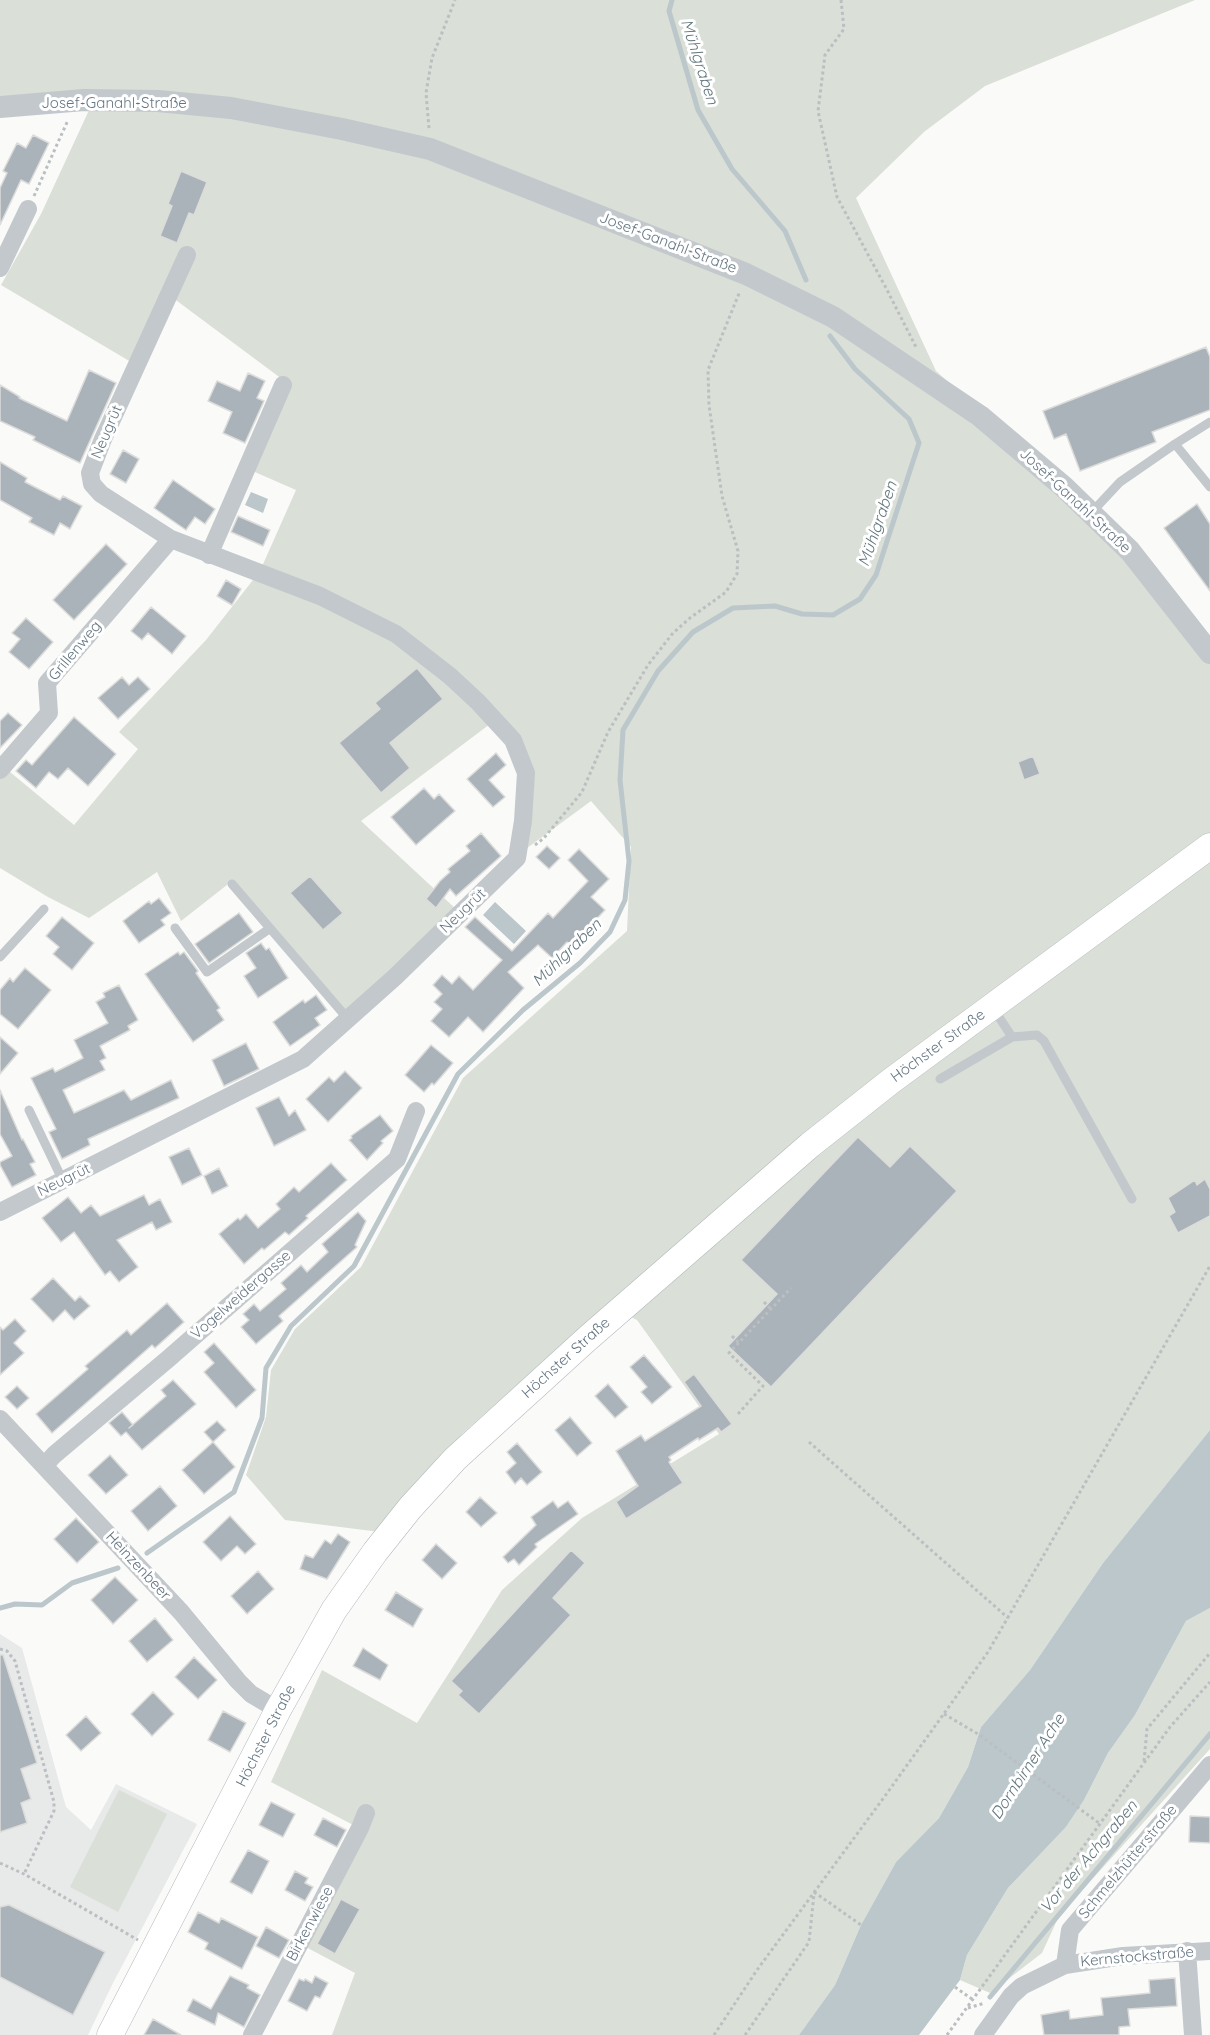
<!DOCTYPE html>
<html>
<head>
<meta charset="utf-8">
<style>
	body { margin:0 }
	canvas { display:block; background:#fafaf8 }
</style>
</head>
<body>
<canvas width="1210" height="2035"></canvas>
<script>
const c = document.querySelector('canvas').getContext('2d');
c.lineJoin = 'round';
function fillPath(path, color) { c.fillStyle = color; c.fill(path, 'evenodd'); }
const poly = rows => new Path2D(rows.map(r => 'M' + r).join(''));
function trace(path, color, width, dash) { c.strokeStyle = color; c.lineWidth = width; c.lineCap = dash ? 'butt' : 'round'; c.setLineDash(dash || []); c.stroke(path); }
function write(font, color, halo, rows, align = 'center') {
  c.font = font + ' Quicksand,sans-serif'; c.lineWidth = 6; c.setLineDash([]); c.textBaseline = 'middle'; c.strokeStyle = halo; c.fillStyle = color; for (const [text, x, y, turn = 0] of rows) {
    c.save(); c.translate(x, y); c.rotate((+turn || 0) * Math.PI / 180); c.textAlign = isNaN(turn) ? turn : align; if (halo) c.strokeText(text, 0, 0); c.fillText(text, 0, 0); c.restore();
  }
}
fillPath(poly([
	[0,1634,22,1648,66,1807,91,1830,116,1784,197,1824,113,1983,88,2035,0,2035]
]), '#e8e9e9');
fillPath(poly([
	[0,0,1195,0,985,86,924,132,856,198,936,371,1096,513,1210,644,1210,1430,1103,1563,1030,1670,981,1727,968,1767,939,1818,896,1862,861,1925,835,1985,799,2035,332,2035,355,1973,302,1945,357,1827,271,1782,322,1670,417,1723,502,1590,582,1518,719,1434,637,1320,606,1305,463,1433,380,1532,285,1520,246,1475,266,1417,271,1370,295,1329,361,1267,463,1078,627,931,631,847,591,801,519,854,527,773,498,718,361,821,457,910,347,1014,232,881,181,921,157,872,89,918,48,897,0,868,0,772,4,767,74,825,138,749,119,732,206,640,260,571,296,490,248,469,286,382,165,292,131,362,1,285,41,214,90,108,0,116],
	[1210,1608,1210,1749,1059,1916,1042,1953,990,1993,960,1980,967,1955,1008,1888,1066,1827,1084,1800,1108,1753,1135,1715,1186,1621],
	[119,1790,167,1814,118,1912,70,1887]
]), '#dadfd7');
fillPath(poly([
	[251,492,268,499,263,513,245,505],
	[495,902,526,931,514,944,483,915],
	[1210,1430,1210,1608,1186,1621,1135,1715,1108,1753,1084,1800,1066,1827,1008,1888,967,1955,960,1980,919,2035,799,2035,835,1985,861,1925,896,1862,939,1818,968,1767,981,1727,1030,1670,1103,1563]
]), '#bbc7cb');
trace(poly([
	[672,0,669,11,698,110,732,169,785,231,806,280],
	[147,1553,234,1492,262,1418,266,1368,291,1326,354,1266,458,1074,523,1010,580,963,610,932,625,900,629,861,620,780,623,730,658,671,693,632,733,608,775,606,802,614,833,615,860,599,876,575,919,443,909,419,855,369,830,336],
	[0,1608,15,1604,42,1605,72,1583,118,1568],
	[990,1997,1210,1734]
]), '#bbc7cb', 5);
const building = poly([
	[33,135,49,143,29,184,21,180,0,225,0,188,7,173,3,171,17,143,26,148,33,135],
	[181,171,207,182,194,215,189,213,177,243,160,236,172,206,168,204,181,171],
	[1206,347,1210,357,1210,410,1152,432,1156,442,1080,471,1066,434,1054,439,1043,411,1206,347],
	[89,370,116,383,80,463,33,440,35,437,0,421,0,385,20,397,19,398,67,421,89,370],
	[248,373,265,381,257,398,264,401,245,443,223,433,232,412,208,401,217,381,240,391,248,373],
	[123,450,139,459,126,483,110,474,123,450],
	[0,462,27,478,25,482,60,500,63,496,82,506,70,529,60,523,54,535,29,522,32,518,0,500,0,462],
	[173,480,215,509,205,524,195,517,186,530,154,508,173,480],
	[1197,504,1210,524,1210,591,1164,528,1197,504],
	[238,516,270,530,263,546,231,532,238,516],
	[106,544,127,564,74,620,53,600,106,544],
	[226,580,241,589,232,605,217,596,226,580],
	[151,607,186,636,172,654,148,633,142,640,131,631,151,607],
	[26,618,53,642,29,669,9,652,20,639,12,633,26,618],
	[417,668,443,699,390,743,410,768,381,793,339,743,380,709,375,703,417,668],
	[122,677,129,685,138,677,150,689,118,719,98,698,122,677],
	[8,713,22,725,0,748,0,721,8,713],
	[74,717,116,754,88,786,68,768,58,779,49,772,36,788,16,771,26,760,32,765,74,717],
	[496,753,506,765,489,780,505,797,493,807,467,779,496,753],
	[1033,756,1040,774,1024,780,1018,762,1033,756],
	[424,788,434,799,439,794,455,811,416,845,391,817,424,788],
	[481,833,501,856,456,896,450,889,436,908,426,899,440,881,450,872,448,869,470,851,466,846,481,833],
	[547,846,560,858,549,869,536,857,547,846],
	[579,849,609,879,591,897,605,910,587,929,589,932,574,948,567,942,552,958,538,945,508,972,524,988,483,1032,468,1017,449,1037,431,1021,442,1009,434,1002,442,994,433,985,442,975,452,984,459,976,473,990,502,960,465,927,475,917,512,951,548,913,553,918,588,881,568,860,579,849],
	[310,876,343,913,323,930,290,893,310,876],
	[159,898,171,913,161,920,165,925,139,943,123,921,149,901,151,904,159,898],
	[239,913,253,932,209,963,195,944,239,913],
	[62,917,94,943,72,970,53,954,59,947,46,936,62,917],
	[261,943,266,950,269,948,288,978,258,998,244,976,256,968,246,953,261,943],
	[178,952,180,955,184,952,198,971,196,973,220,1008,217,1010,224,1020,193,1042,145,974,178,952],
	[25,968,51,990,18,1029,0,1014,0,990,10,978,13,982,25,968],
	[119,985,138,1020,128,1026,130,1030,100,1046,106,1058,100,1061,105,1070,63,1090,74,1113,124,1090,131,1100,171,1080,179,1098,88,1139,90,1145,62,1159,49,1132,56,1129,31,1078,53,1068,55,1072,83,1058,74,1040,108,1023,96,1002,105,997,103,993,119,985],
	[316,995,327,1010,315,1018,320,1025,290,1046,273,1022,303,1000,305,1003,316,995],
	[0,1037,18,1053,0,1074,0,1037],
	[246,1043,259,1069,224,1086,212,1060,246,1043],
	[431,1045,453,1063,434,1085,432,1083,424,1092,405,1075,431,1045],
	[345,1071,362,1088,328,1122,306,1099,329,1077,334,1082,345,1071],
	[0,1090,22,1140,23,1139,35,1162,30,1164,36,1175,12,1187,0,1165,0,1162,12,1156,0,1134,0,1090],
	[279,1097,289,1116,295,1110,306,1130,274,1146,256,1108,279,1097],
	[380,1115,393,1131,381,1141,383,1143,367,1160,349,1140,352,1138,351,1136,380,1115],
	[858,1137,890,1167,910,1146,957,1191,771,1387,728,1346,777,1294,741,1260,858,1137],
	[189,1148,202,1175,182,1185,169,1157,189,1148],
	[331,1163,347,1180,306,1216,308,1218,289,1235,285,1232,264,1250,262,1248,244,1264,219,1234,238,1218,240,1220,246,1214,258,1228,280,1209,276,1204,294,1187,299,1192,331,1163],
	[219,1168,228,1186,212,1194,204,1176,219,1168],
	[1205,1179,1210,1189,1210,1216,1178,1233,1169,1216,1175,1212,1168,1198,1195,1180,1197,1185,1205,1179],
	[144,1195,149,1205,160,1199,172,1222,156,1230,152,1222,117,1240,138,1267,119,1282,110,1271,105,1275,74,1232,61,1242,42,1218,68,1197,81,1213,91,1205,100,1216,144,1195],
	[358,1212,366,1221,355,1245,357,1247,279,1316,283,1321,256,1344,241,1327,249,1320,243,1314,254,1304,260,1311,286,1289,281,1283,301,1265,307,1272,328,1252,322,1244,358,1212],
	[53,1278,75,1301,80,1296,90,1306,74,1320,65,1310,53,1322,31,1299,53,1278],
	[167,1303,184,1322,155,1348,152,1345,52,1433,36,1414,88,1369,85,1366,127,1330,131,1335,167,1303],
	[15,1319,26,1331,14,1343,24,1353,0,1375,0,1327,3,1330,15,1319],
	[214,1343,256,1390,236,1408,204,1372,214,1363,204,1352,214,1343],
	[644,1355,672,1387,652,1404,641,1392,647,1387,630,1367,644,1355],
	[694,1374,732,1424,721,1432,718,1428,699,1440,698,1438,669,1457,671,1460,669,1462,683,1483,626,1519,616,1502,638,1486,616,1451,641,1435,645,1441,701,1406,684,1382,694,1374],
	[173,1380,196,1404,142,1450,126,1432,121,1436,109,1423,122,1412,133,1425,129,1428,166,1396,161,1390,173,1380],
	[608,1384,628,1407,615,1418,595,1396,608,1384],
	[17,1386,29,1398,17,1409,5,1397,17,1386],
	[570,1417,592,1443,577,1456,555,1430,570,1417],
	[217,1421,226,1430,213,1442,204,1432,217,1421],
	[213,1442,235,1467,204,1494,182,1470,213,1442],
	[517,1443,542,1472,527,1485,521,1478,515,1484,506,1472,516,1463,507,1452,517,1443],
	[110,1455,128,1475,106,1494,88,1475,110,1455],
	[160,1486,177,1506,148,1531,131,1511,160,1486],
	[480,1497,497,1513,481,1527,466,1512,480,1497],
	[553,1501,558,1508,568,1501,578,1514,535,1544,537,1547,519,1565,514,1559,508,1563,503,1557,536,1525,531,1517,553,1501],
	[230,1516,256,1544,245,1554,237,1546,221,1561,203,1542,230,1516],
	[76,1518,99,1542,77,1563,54,1539,76,1518],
	[338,1534,350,1542,327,1579,300,1569,305,1555,313,1558,325,1540,331,1544,338,1534],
	[436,1544,457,1563,442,1579,422,1560,436,1544],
	[571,1550,585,1563,553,1598,571,1615,479,1714,458,1695,462,1691,451,1681,571,1550],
	[258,1571,274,1589,247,1614,231,1596,258,1571],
	[115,1577,138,1600,113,1624,91,1600,115,1577],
	[396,1592,423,1609,413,1627,385,1610,396,1592],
	[155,1618,173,1640,147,1662,129,1641,155,1618],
	[363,1648,388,1665,380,1680,353,1666,363,1648],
	[0,1655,3,1655,37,1763,21,1769,31,1799,21,1803,27,1823,0,1832,0,1655],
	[194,1657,217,1680,198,1699,175,1677,194,1657],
	[153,1692,174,1714,152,1736,131,1714,153,1692],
	[223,1711,246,1723,230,1752,208,1740,223,1711],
	[86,1716,101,1733,81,1751,66,1735,86,1716],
	[271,1802,295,1814,283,1837,259,1825,271,1802],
	[1190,1816,1210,1817,1210,1843,1189,1842,1190,1816],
	[323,1818,346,1830,337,1847,314,1835,323,1818],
	[248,1850,269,1861,252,1894,230,1882,248,1850],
	[295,1871,308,1878,305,1883,313,1887,305,1901,285,1890,295,1871],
	[341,1899,360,1909,335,1954,317,1944,341,1899],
	[9,1905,105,1952,73,2015,0,1977,0,1907,9,1905],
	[198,1912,219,1923,221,1918,258,1937,242,1969,205,1949,208,1943,188,1932,198,1912],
	[266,1927,289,1940,279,1958,256,1946,266,1927],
	[230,1976,249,1985,247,1988,260,1995,244,2027,218,2013,215,2025,187,2011,193,1999,211,2009,230,1976],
	[315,1976,328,1983,320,1998,315,1996,307,2011,288,2001,299,1979,304,1981,305,1979,312,1983,315,1976],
	[1175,1978,1177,2006,1128,2009,1130,2026,1119,2027,1119,2035,1044,2035,1041,2015,1069,2010,1070,2019,1103,2015,1101,1998,1150,1993,1149,1980,1175,1978],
	[153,2019,181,2035,144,2035,153,2019]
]);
fillPath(building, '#aab3b9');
trace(building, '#dcdcda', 1.5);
const secondary = poly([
	[110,2035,278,1710,334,1610,375,1552,410,1508,455,1459,588,1338,810,1145,891,1081,1210,846]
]);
trace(secondary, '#b3babf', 27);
trace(poly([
	[841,0,844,29,825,55,818,111,837,197,886,288,917,349],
	[429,128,426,93,432,58,455,0],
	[34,196,68,120],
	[535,845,544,838,582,792,608,732,648,665,673,633,690,618,726,592,737,574,738,551,722,496,709,405,708,370,740,291],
	[764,1302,771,1309],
	[732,1336,739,1343],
	[738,1414,763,1386,729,1353,791,1288],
	[809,1442,1008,1618],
	[0,1649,7,1651,15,1661,54,1802,54,1811,24,1874],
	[944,1714,978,1734,1099,1823],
	[1144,1761,1147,1729,1210,1653],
	[0,1863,24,1874,138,1940],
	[814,1892,861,1925],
	[955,1987,972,1999],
	[968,2008,985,2003],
	[714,2035,757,1970,885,1796,988,1652,1210,1266],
	[745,2035,809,1942,814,1894],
	[947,2035,1170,1727,1210,1682]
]), '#bbbfc2', 3, [3, 3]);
trace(poly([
	[1175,444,1210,422],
	[1091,513,1120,482,1175,444,1210,487],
	[232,884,348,1019],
	[175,928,207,972,269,929],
	[0,957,44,909],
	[993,1008,1012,1037,1037,1035,1044,1041,1132,1199],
	[940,1079,1012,1037],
	[29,1110,63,1181]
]), '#c3c8cc', 9);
trace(poly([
	[0,268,28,209],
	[209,555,283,385],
	[0,770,49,713,47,683,171,539],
	[0,1212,303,1059,395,977,517,858,523,821,526,773,513,740,478,702,450,676,396,634,320,596,171,539,101,494,92,484,90,473,103,439,187,255],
	[0,1419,181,1612,238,1681,251,1694,278,1710],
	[45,1465,54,1455,168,1359,397,1159,416,1111],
	[1187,1951,1193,2035],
	[1065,1965,1070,1930,1210,1765],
	[252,2035,360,1828,366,1813],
	[983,2035,1011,1996,1022,1986,1065,1965,1123,1956,1210,1951]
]), '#c3c8cc', 18);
trace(poly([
	[0,107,84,100,158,101,231,108,342,129,430,149,746,274,833,317,980,416,1064,487,1130,551,1210,653]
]), '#c3c8cc', 22);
trace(secondary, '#fff', 26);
write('15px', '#657683', '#fff', [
	["Josef-Ganahl-Straße",114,103],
	["Josef-Ganahl-Straße",668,243,21],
	["Neugrüt",107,432,-67],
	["Josef-Ganahl-Straße",1075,501,43],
	["Grillenweg",75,651,-50],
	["Neugrüt",463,911,-44],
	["Höchster Straße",938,1046,-36],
	["Neugrüt",64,1180,-26],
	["Vogelweidergasse",241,1295,-41],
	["Höchster Straße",566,1358,-42],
	["Heinzenbeer",138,1566,47],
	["Höchster Straße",266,1736,-63],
	["Schmelzhütterstraße",1128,1862,-50],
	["Birkenwiese",310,1924,-62],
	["Kernstockstraße",1137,1957,-5]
]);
write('italic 16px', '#60757c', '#fff', [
	["Mühlgraben",699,62,72],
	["Mühlgraben",878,524,-71],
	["Mühlgraben",567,953,-44],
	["Dornbirner Ache",1028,1767,-57],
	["Vor der Achgraben",1089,1857,-50]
]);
</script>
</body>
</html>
